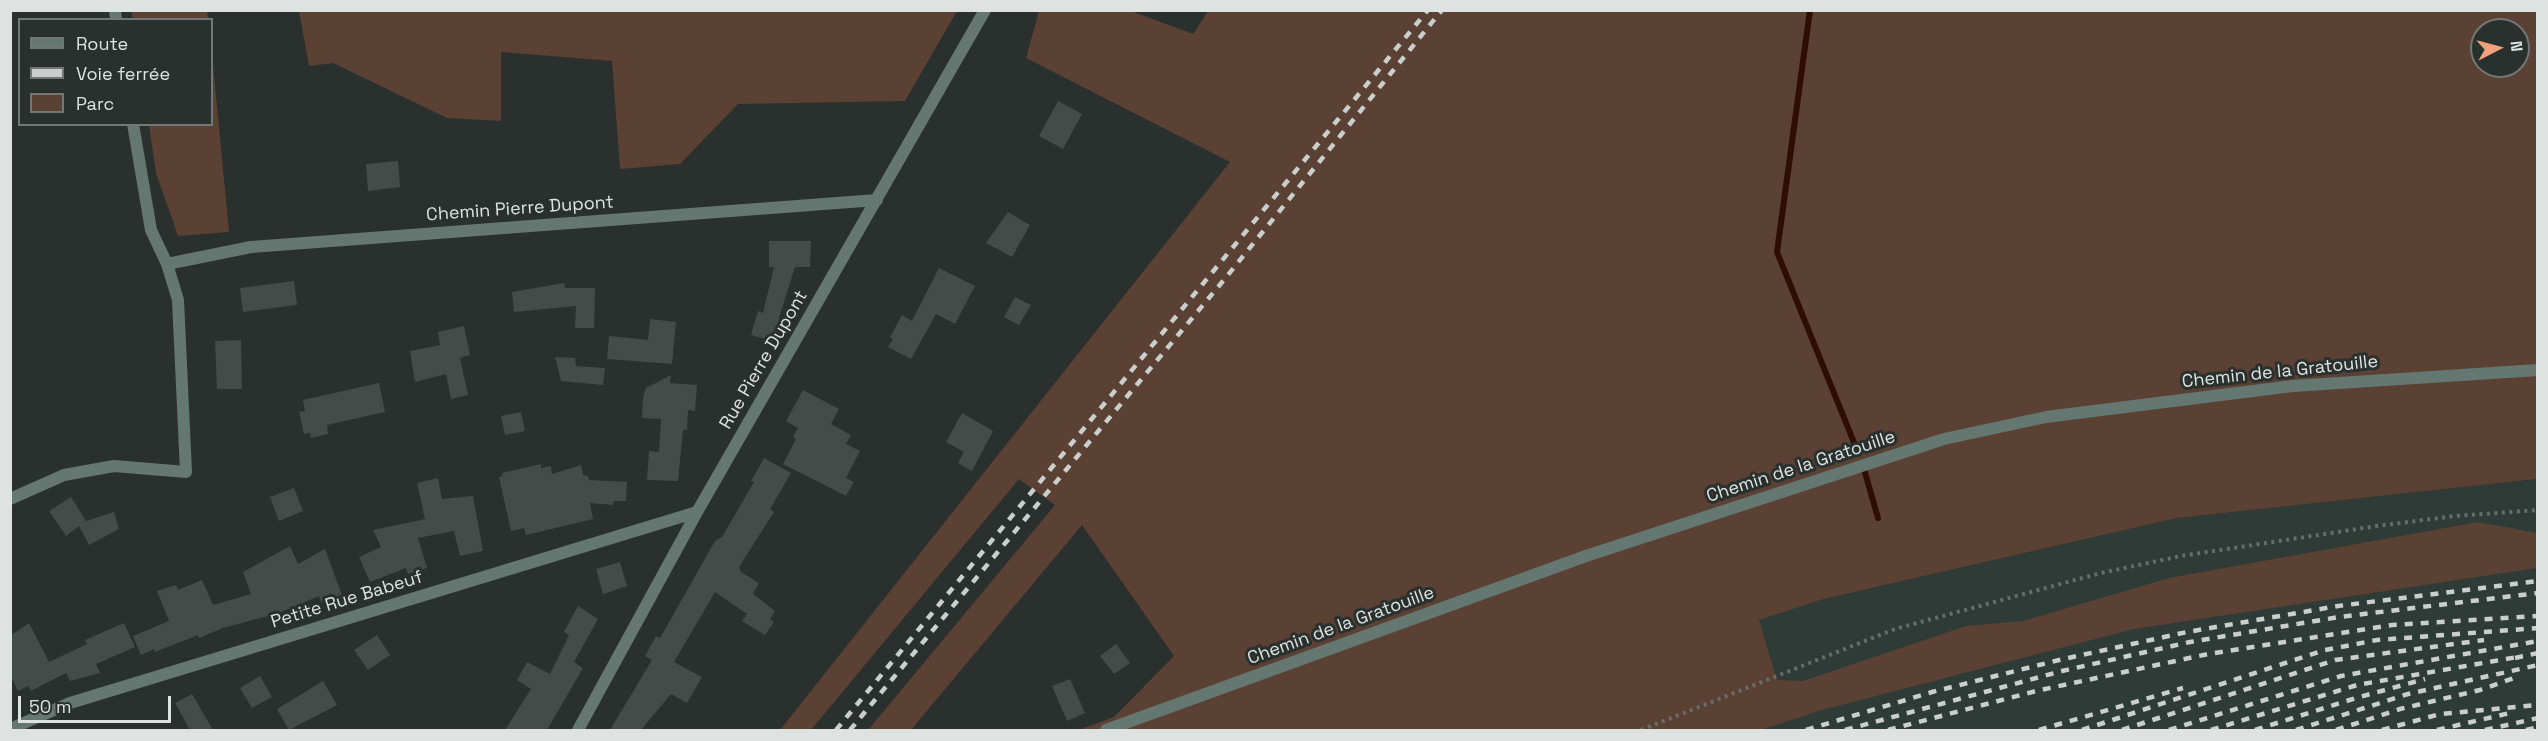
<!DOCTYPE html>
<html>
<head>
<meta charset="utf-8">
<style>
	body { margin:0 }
	#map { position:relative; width:2548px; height:741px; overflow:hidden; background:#29302d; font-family:"Space Grotesk",sans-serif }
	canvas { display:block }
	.frame { position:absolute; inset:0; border:12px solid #dee3e1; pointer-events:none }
	.legend { position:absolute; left:18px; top:18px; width:195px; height:108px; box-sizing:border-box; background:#29302d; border:2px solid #717875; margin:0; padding:8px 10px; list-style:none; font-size:18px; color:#dee3e1 }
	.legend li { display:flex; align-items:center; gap:12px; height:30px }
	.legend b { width:30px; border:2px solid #717875 }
	.north { position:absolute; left:2470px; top:18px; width:60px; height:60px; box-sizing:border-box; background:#29302d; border:2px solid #717875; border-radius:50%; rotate:84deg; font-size:16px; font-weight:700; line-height:24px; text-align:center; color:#dee3e1 }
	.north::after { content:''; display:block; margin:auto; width:21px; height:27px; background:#f1a17c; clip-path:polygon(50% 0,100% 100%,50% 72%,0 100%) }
	.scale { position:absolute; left:18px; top:696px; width:153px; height:27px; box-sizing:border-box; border:3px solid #dee3e1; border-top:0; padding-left:8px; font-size:18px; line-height:21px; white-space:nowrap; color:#dee3e1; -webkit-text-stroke:4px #29302d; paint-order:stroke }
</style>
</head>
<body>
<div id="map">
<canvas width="2548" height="741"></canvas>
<div class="frame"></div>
<ul class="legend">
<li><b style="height:8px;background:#647770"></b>Route</li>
<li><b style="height:8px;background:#cacfcd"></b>Voie ferrée</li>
<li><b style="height:16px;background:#5b4034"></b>Parc</li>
</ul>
<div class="north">N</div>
<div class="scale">50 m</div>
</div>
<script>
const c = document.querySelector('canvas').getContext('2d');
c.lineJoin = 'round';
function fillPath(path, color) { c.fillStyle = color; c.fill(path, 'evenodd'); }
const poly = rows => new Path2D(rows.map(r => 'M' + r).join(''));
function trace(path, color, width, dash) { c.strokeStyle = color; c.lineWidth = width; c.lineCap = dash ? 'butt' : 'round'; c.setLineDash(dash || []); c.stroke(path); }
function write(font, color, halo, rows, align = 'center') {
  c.font = font + ' "Space Grotesk",sans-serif'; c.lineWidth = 6; c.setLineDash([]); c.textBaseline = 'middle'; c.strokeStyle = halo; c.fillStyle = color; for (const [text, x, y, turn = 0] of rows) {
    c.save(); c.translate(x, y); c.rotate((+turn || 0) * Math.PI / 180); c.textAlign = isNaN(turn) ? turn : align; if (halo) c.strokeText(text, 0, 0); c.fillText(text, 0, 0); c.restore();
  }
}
fillPath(poly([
	[2537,479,2537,730,1415,730,1824,599,2177,518]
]), '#2e3b36');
fillPath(poly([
	[1209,10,2537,11,2537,479,2177,518,1824,599,1759,620,1777,680,1803,681,1966,626,2023,621,2169,578,2478,522,2537,533,2537,568,2134,629,1822,710,1761,730,1079,730,1114,717,1174,656,1082,525,911,730,868,730,1055,505,1019,479,811,730,780,730,1230,162,1026,58,1039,11,1131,11,1193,34],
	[2482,30,2518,30,2518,66,2482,66],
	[131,11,207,11,208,19,133,19],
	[299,11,299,10,957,11,905,101,738,104,680,164,620,169,612,61,501,52,501,121,447,118,333,63,309,66],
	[212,54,229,232,178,236,156,173,149,125,212,124]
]), '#5b4034');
trace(poly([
	[1810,10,1777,252,1855,445],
	[1864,469,1878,518]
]), '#2d0e01', 6);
fillPath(poly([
	[1058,101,1082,114,1063,149,1039,136],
	[398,161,400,187,368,191,366,164],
	[1008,212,1030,225,1012,257,986,243],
	[769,241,811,241,810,267,795,267,779,318,783,319,776,342,751,335,758,311,763,313,774,267,769,267],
	[939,268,975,286,955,324,936,314,911,359,888,347,893,339,890,337,902,315,912,321],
	[294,281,297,305,243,312,240,288],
	[564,283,565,288,595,288,594,328,575,328,576,306,514,312,512,292],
	[1015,297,1031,305,1019,325,1004,317],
	[650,319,676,322,672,364,607,359,609,336,648,340],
	[464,326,470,355,460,358,468,395,451,399,446,374,415,382,410,351,440,345,438,332],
	[241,340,242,389,217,389,215,341],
	[555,357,575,358,576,366,605,368,603,385,561,381],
	[671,375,670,383,697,385,695,411,688,410,687,430,683,430,678,481,647,480,649,451,659,452,661,419,642,418,643,397,646,388],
	[379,383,385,412,327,425,328,434,311,438,310,433,304,434,299,412,305,411,303,400],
	[803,390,839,409,831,424,851,435,846,444,860,451,846,478,854,482,846,496,783,464,796,439,793,437,798,428,786,421],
	[521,412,525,431,505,435,501,416],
	[962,413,993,431,972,471,958,463,964,452,946,442],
	[764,458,791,473,770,509,774,512,739,567,741,572,759,583,753,594,775,611,770,619,774,622,765,635,742,621,747,614,715,592,674,662,702,677,687,703,671,694,641,730,610,730,652,660,645,656,656,636,660,638,715,541,722,537,754,482,751,481],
	[541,464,541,468,551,466,552,474,581,465,583,475,588,476,589,480,627,482,626,501,614,501,613,505,590,503,593,519,526,535,524,528,511,531,499,477,503,476,502,473],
	[438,478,442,499,473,496,483,551,460,556,454,531,418,538,427,568,408,574,406,568,370,582,359,557,381,547,373,530,425,519,417,483],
	[294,488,303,511,279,521,270,497],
	[71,497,86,521,114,512,119,529,89,545,79,526,66,536,49,511],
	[290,546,298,564,325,549,342,595,321,602,319,596,279,613,223,628,199,638,198,635,155,652,154,649,141,655,133,636,169,621,157,591,176,585,178,590,202,580,213,605,251,594,243,572],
	[620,562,627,586,603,594,596,569],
	[578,606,598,619,574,662,583,668,547,730,505,730,531,689,517,680,527,662,550,674,569,635,564,632],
	[29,623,49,662,87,644,85,640,124,623,135,647,96,664,100,673,70,681,66,673,31,691,28,686,18,691,10,674,10,636],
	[377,635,390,655,368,670,354,650],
	[1116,644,1130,663,1114,674,1100,656],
	[260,676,272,697,252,708,240,688],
	[1070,679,1085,713,1067,721,1052,686],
	[323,681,337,705,289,730,277,709],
	[192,694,213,730,190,730,175,703]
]), '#444c49');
trace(poly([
	[1641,730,1895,629,2101,573,2181,556,2377,526,2455,516,2538,510]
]), '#676d6b', 4, [3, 4.5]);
trace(poly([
	[115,10,116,20],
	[167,264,251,247,877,200],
	[10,499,64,475,114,466,186,472,178,300,167,264,151,230,133,124],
	[10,729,70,703,697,512],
	[578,730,697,512,985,10],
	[1106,730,1586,556,1944,439,2046,417,2293,386,2538,370]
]), '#647770', 12);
trace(poly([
	[2515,658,2538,653],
	[836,730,1428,10],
	[850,730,1223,281,1442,10],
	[1806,730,1932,692,2059,660,2187,632,2338,606,2538,581],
	[1845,730,2062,671,2190,642,2339,617,2538,593],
	[1888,730,2036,691,2208,654,2392,625,2538,616],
	[2039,730,2183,688],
	[2082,730,2325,650,2377,640,2538,628],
	[2122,730,2335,660,2484,640],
	[2169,730,2341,676,2538,641],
	[2211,730,2357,685,2523,656],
	[2255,730,2356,698,2425,679],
	[2296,730,2408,694,2538,665],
	[2336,730,2400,709,2480,690,2517,677],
	[2382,730,2440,714,2538,705],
	[2437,730,2510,713],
	[2485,730,2538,718],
	[2526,730,2538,727]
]), '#cacfcd', 4.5, [8, 8]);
write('18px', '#dee3e1', '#29302d', [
	["Chemin Pierre Dupont",520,209,-4],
	["Rue Pierre Dupont",764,360,-60],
	["Chemin de la Gratouille",2280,372,-6],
	["Chemin de la Gratouille",1801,467,-18],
	["Petite Rue Babeuf",347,600,-17],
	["Chemin de la Gratouille",1341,626,-20]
]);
</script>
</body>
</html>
